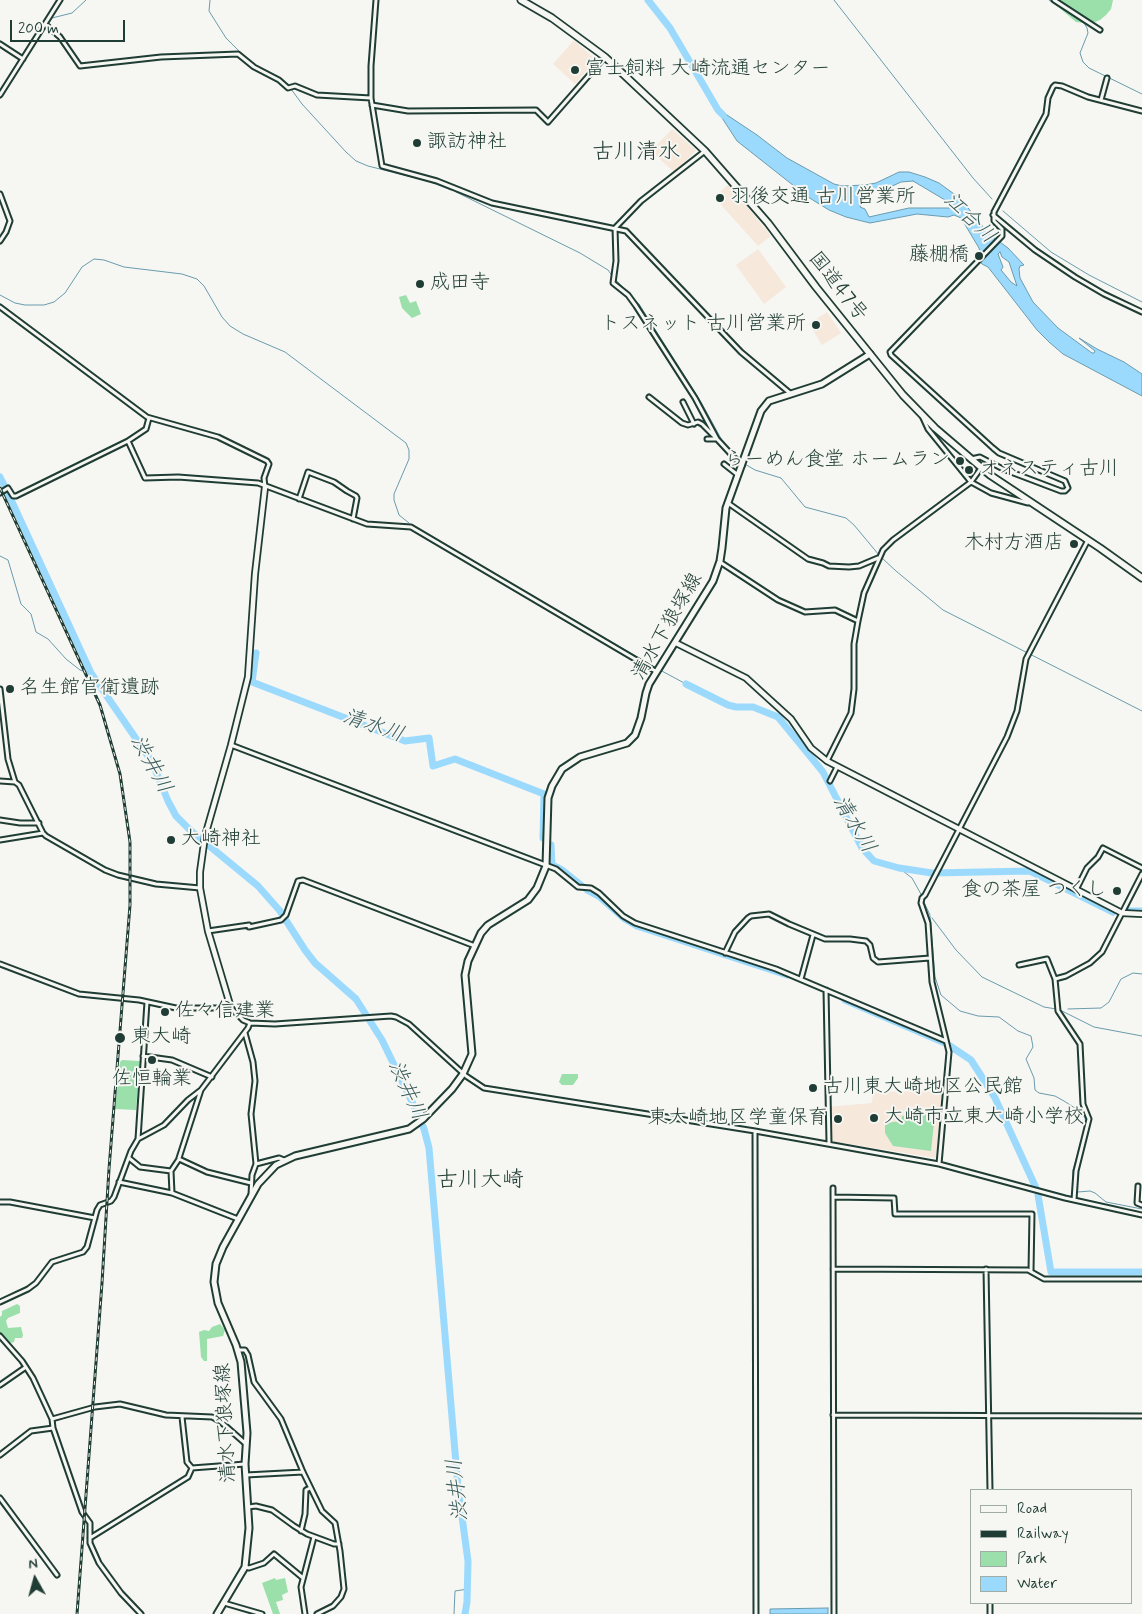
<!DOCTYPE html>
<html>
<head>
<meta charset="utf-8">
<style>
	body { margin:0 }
	#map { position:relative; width:1142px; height:1614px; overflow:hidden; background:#f6f6f2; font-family:Mynerve,sans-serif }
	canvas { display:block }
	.legend { position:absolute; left:970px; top:1489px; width:162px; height:115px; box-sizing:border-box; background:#f6f6f2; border:1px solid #a0aca6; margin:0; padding:6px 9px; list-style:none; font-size:15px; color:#1f3d34 }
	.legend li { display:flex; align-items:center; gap:10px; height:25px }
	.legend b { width:25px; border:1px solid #a0aca6 }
	.north { position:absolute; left:10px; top:1554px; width:50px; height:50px; -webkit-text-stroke:4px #f6f6f2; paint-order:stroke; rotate:353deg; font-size:14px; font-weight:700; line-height:20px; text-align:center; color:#1f3d34 }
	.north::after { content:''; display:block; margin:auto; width:18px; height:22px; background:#1f3d34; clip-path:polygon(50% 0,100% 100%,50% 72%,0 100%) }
	.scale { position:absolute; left:10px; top:20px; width:115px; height:22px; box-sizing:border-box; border:2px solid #1f3d34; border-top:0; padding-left:6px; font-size:15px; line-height:18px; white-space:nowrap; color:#1f3d34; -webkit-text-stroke:4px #f6f6f2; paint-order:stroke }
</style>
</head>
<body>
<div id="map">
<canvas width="1142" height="1614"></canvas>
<ul class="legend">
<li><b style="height:6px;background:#f6f6f2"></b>Road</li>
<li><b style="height:6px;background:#1f3d34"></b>Railway</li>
<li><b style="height:14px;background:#9bdfab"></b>Park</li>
<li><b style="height:14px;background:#9cdafd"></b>Water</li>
</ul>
<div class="north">N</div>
<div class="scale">200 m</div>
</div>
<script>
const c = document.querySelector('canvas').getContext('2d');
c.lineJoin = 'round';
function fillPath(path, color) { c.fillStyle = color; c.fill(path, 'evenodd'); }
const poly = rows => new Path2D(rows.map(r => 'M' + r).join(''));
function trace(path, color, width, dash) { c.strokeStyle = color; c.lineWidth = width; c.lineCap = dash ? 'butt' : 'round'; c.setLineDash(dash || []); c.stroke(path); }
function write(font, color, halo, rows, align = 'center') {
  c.font = font + ' Mynerve,"Klee One",sans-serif'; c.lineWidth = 4; c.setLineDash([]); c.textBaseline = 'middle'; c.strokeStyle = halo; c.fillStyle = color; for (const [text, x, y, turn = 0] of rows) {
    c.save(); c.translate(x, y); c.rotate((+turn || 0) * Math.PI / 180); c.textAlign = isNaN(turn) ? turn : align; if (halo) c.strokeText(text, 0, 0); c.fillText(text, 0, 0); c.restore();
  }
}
fillPath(poly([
	[574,40,596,60,575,84,553,64],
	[672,129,696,150,675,173,651,151],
	[729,184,771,236,758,246,714,197],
	[758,249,786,287,764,304,736,265],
	[827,312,841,333,822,345,809,324],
	[943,1091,936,1158,831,1141,828,1107,872,1103,873,1092]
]), '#f6e8db');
fillPath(poly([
	[1050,0,1113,0,1111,9,1106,15,1100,20,1090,24,1076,22],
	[406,295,410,303,416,301,421,314,412,318,402,308,399,297],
	[122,1060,140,1061,136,1110,115,1109,120,1062],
	[562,1074,578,1074,578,1078,573,1085,562,1085,559,1082],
	[935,1114,931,1151,893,1146,885,1133,885,1123,901,1121,902,1116],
	[17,1304,20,1306,20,1313,8,1318,6,1321,8,1328,21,1327,23,1335,22,1338,15,1338,14,1342,11,1343,0,1333,0,1317,2,1315,2,1311],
	[220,1324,225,1330,223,1336,207,1339,207,1361,204,1361,201,1357,199,1332,204,1330,209,1331,212,1327],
	[275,1578,276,1580,285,1578,288,1592,282,1595,283,1600,276,1602,280,1614,273,1614,262,1583]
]), '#9bdfab');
const water = poly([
	[715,107,757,135,787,158,834,184,842,186,865,185,876,183,899,172,909,172,925,177,939,183,961,199,984,228,985,231,1008,248,1024,265,1020,266,1019,269,1020,278,1033,302,1058,328,1092,353,1094,353,1095,351,1079,338,1097,349,1124,362,1142,374,1142,396,1063,354,1049,342,1037,330,988,267,982,264,978,259,980,252,979,248,961,218,954,215,948,217,917,214,870,223,846,217,829,210,808,197,737,141,715,107],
	[913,181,945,200,954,208,909,208,869,217,865,209,860,207,863,196,867,193,886,189,901,182,913,181],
	[1000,252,1002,257,1009,262,1017,286,1011,282,1001,270,1003,267,998,254,1000,252],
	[828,1608,828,1614,770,1614,770,1609,828,1608]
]);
fillPath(water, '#9cdafd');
trace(water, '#6a9bad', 1);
trace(poly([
	[210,0,209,11,226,38,250,62,260,69,283,80,288,85],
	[834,0,973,178,992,199],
	[1049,0,1084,23,1087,28,1088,33,1080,53,1083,62,1089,68,1142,94],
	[48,23,52,18,72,13,86,0],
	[291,89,302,104,346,152,356,161,368,166,428,181,451,190],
	[456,192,580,253,608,270,613,277],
	[1003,211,1051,252,1089,275,1142,302],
	[615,279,639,304,701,402,724,444,740,461],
	[0,295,15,303,25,305,44,305,54,302,65,293,82,267,94,259,104,260,124,267,182,274,197,279,204,286,222,317,230,326,243,334,285,352,406,443,409,450,409,459,394,494,394,500,399,515,409,523],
	[743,463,755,470,781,478,805,507,846,518,854,525,879,555],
	[419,529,656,668],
	[0,556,8,560,21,604,31,614,36,632,48,639,66,659,80,670,91,673],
	[882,558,896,571,943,610,1142,711],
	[660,670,686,684],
	[899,868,912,878,922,896],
	[923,900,930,915],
	[930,916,935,977,941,995,960,1011,978,1016,999,1017,1018,1031,1031,1036,1033,1047,1026,1059,1034,1078,1035,1090,1039,1093,1055,1096,1064,1101,1081,1112,1085,1118,1086,1124,1073,1170,1073,1190,1078,1192,1090,1191,1095,1193,1106,1202,1142,1209],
	[932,918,956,950,982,977,1044,1007,1056,1009],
	[1068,1009,1101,1008,1109,1002,1121,979,1133,973,1142,974],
	[1062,1011,1094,1027,1142,1036],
	[454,1614,455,1591,468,1589]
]), '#6a9bad', 1);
trace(poly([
	[648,0,670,28,718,110,723,115],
	[0,477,5,487],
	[7,491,91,673,152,762,168,801,176,816,190,830,258,886,280,911,305,950,315,963,356,999,382,1040,414,1106,424,1129,429,1148,458,1487,468,1561,467,1602,465,1614],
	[256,653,252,682,405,741,429,738,433,766,455,759,544,794,543,838],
	[686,684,728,705,736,707,753,707,778,717,823,772,862,848,874,861,899,868,932,873,1030,871,1113,912],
	[551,845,552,865,562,870,582,886],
	[587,890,600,897,625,919,637,926,787,975],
	[1128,911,1142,911],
	[845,1000,945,1043],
	[950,1046,971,1060,987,1085,995,1098,1036,1188],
	[1038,1195,1051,1272,1142,1272]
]), '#9cdafd', 7);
const minor = poly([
	[376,0,371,66,371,98,382,166,437,181,492,203,626,231,741,352,791,394],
	[1054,0,1100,30],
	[45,24,60,37,80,66,161,57,238,54,254,67,279,80,288,88,295,86,317,95,371,98],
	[0,44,23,59],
	[0,95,60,0],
	[1101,100,1107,78],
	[372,105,408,111,536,110,548,122,605,57],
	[705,151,641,201,615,228,616,261,613,283,628,295,636,306,695,398,717,439,742,466],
	[0,194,10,221,6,232,0,241],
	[993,215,1035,250,1075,277,1104,294,1142,312],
	[0,307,147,417,218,437,267,461,269,464,264,478,265,487],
	[649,397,682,423,688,425,698,422,702,424,715,437],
	[683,402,694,424],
	[923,418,928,429,971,482,991,493,1028,503],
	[707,439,716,439],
	[128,441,145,478,178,477,258,483,367,524,411,527,657,672],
	[971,459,980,457,1003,469,1061,491,1065,491,1068,488,1065,481,999,453,993,448,891,355,890,352,1002,236,1002,229,994,221,994,212,1046,114,1048,98,1053,87,1055,85,1062,86,1088,97,1142,111],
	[724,464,738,475],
	[0,493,8,488,13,496,16,496,128,441,146,429,149,418],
	[299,499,308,472,334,482,347,491,356,496,357,498,353,519],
	[728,503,808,559,823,563,829,566,849,567,859,566,878,558],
	[720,562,778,600,805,612,835,610,858,621],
	[0,689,8,759,15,782],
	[231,745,556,869,578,887,591,888,599,893,623,916,635,923,776,969,946,1041],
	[827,761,851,713,854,689,854,644,858,621,864,593,883,550,893,540,971,482,981,468],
	[0,781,15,782,19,785,43,833,46,836,105,870,118,875,156,884,200,888],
	[830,781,837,767],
	[0,820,20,823,39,823],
	[0,840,43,833],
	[1076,890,1087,868,1098,857,1103,848,1142,868],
	[208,931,249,925,249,927,281,920,286,915,298,881,303,880,475,946],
	[725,953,735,932,748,918,751,916,769,914,789,924,825,939,850,939,866,941,870,945,873,958,878,962,930,958],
	[0,964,79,994,139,1000,176,1008,231,1008,243,1020,250,1023,275,1024,391,1016,396,1017,409,1024,466,1076,484,1088,755,1131,939,1164,1065,1198,1142,1215],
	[1019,965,1047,959,1055,979],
	[801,979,813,935],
	[826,990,829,1143],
	[245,1033,253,1062,255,1081,251,1114,256,1164,279,1158,284,1160],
	[143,1056,172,1060,212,1077],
	[755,1131,756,1614],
	[138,1139,164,1125,188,1100,201,1090,248,1028,250,1023],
	[129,1158,140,1167,171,1171,179,1159,207,1172,251,1183],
	[179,1158,201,1090],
	[939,1164,949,1052,932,982,928,923,921,903,922,898,925,895,1007,737,1017,711,1026,659,1088,540],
	[171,1171,172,1193],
	[119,1182,172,1193,238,1219],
	[1138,1186,1137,1203,1142,1205],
	[833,1188,834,1614],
	[251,1195,252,1175,256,1164],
	[833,1197,894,1198,895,1214,1032,1214,1031,1271],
	[1074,1200,1076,1171,1089,1119,1083,1104,1080,1044,1058,1011,1055,979,1066,976,1090,963,1102,952,1142,874],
	[0,1202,10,1202,95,1218],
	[833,1269,1028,1270,1044,1279,1142,1279],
	[986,1269,990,1490],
	[0,1302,28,1289,36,1283,52,1262,83,1252,87,1247,97,1210,100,1205,111,1201,114,1197,131,1151,138,1139,147,1002],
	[0,1336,22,1361,33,1378,52,1419,53,1428,82,1512,90,1523,90,1543,99,1563,121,1593,141,1614],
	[238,1350,245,1350,248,1355,254,1382,281,1419,303,1472,322,1511,335,1523,340,1551,344,1589,341,1597,333,1606,317,1614],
	[0,1385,26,1367],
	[833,1415,1142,1416],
	[182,1417,187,1462,192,1468],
	[52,1419,95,1407,120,1404,166,1415,212,1417,221,1422,246,1444],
	[0,1455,31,1431,53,1428],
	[192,1468,245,1464],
	[246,1475,303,1472],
	[0,1498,57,1575],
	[248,1507,256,1506,272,1510,294,1526,307,1534,334,1544,339,1544],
	[301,1531,305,1514,306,1490,310,1488],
	[90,1538,188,1477,192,1468],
	[245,1567,249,1568,264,1563,274,1554,303,1578],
	[224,1603,262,1614],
	[990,1603,990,1614],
	[305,1614,301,1587,314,1537]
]);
const tertiary = poly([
	[676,643,746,678,791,719,811,748,827,761,1122,913,1142,914],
	[231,1008,208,931,200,888,200,872,205,836,231,745,248,677,255,574,265,487]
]);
const secondary = poly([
	[217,1614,245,1567,249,1528,245,1464,247,1433,241,1362,236,1345,218,1303,214,1282,216,1264,223,1247,258,1184,276,1165,295,1156,409,1129,423,1119,452,1089,463,1074,472,1054,465,975,468,961,481,933,488,925,528,900,537,888,546,866,548,798,552,786,562,769,580,757,627,743,635,735,641,718,646,693,649,684,713,581,720,561,722,548,726,508,761,411,769,401,822,384,870,354]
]);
const trunk = poly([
	[521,0,552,18,605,57,705,151,768,223,816,287,903,395,935,428,990,475,1100,548,1142,578]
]);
trace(minor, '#1f3d34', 7);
trace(tertiary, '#1f3d34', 8);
trace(secondary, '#1f3d34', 9);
trace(trunk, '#1f3d34', 9);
trace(minor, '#f6f6f2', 3);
trace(tertiary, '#f6f6f2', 4.5);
trace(secondary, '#f6f6f2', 5);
trace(trunk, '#f6f6f2', 5.5);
const rail = poly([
	[0,488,100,705,120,774,130,842,130,905,109,1169,102,1283,77,1614]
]);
trace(rail, '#1f3d34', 3);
trace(rail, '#f6f6f2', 1, [4]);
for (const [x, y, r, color] of [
	[575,70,5,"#1f3d34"],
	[417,143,5,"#1f3d34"],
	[720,198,5,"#1f3d34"],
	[979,256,5,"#1f3d34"],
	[420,284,5,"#1f3d34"],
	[816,325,5,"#1f3d34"],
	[960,461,5,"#1f3d34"],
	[969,470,5,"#1f3d34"],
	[1074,544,5,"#1f3d34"],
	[10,689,5,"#1f3d34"],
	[171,840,5,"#1f3d34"],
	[1117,891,5,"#1f3d34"],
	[165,1012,5,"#1f3d34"],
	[120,1038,6,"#1f3d34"],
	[152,1060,5,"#1f3d34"],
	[813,1088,5,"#1f3d34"],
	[874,1118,5,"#1f3d34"],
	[838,1119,5,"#1f3d34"]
]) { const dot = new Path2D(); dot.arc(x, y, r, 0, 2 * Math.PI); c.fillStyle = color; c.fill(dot); trace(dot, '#f6f6f2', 2); }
write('20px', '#1f3d34', '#f6f6f2', [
	["富士飼料 大崎流通センター",585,70],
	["諏訪神社",427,143],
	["羽後交通 古川営業所",730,198],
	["藤棚橋",969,256,"right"],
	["成田寺",430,284],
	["トスネット 古川営業所",806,325,"right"],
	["らーめん食堂 ホームラン",950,461,"right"],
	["オネスティ古川",979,470],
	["木村方酒店",1064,544,"right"],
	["名生館官衛遺跡",20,689],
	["大崎神社",181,840],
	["食の茶屋 つくし",1107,891,"right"],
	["佐々信建業",175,1012],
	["東大崎",131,1038],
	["佐恒輪業",152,1080,"center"],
	["古川東大崎地区公民館",823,1088],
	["大崎市立東大崎小学校",884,1118],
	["東大崎地区学童保育",828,1119,"right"]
], 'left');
write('20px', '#1f3d34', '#f6f6f2', [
	["国道47号",837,287,52],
	["清水下狼塚線",668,627,-60],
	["清水下狼塚線",227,1423,-93]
]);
write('italic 21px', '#385c5c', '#f6f6f2', [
	["江合川",969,219,44],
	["清水川",373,727,19],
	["渋井川",150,765,61],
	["清水川",853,825,59],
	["渋井川",406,1091,65],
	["渋井川",459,1490,-96]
]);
write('22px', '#1f3d34', '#f6f6f2', [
	["古川清水",636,153],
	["古川大崎",480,1181]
]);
</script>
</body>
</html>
